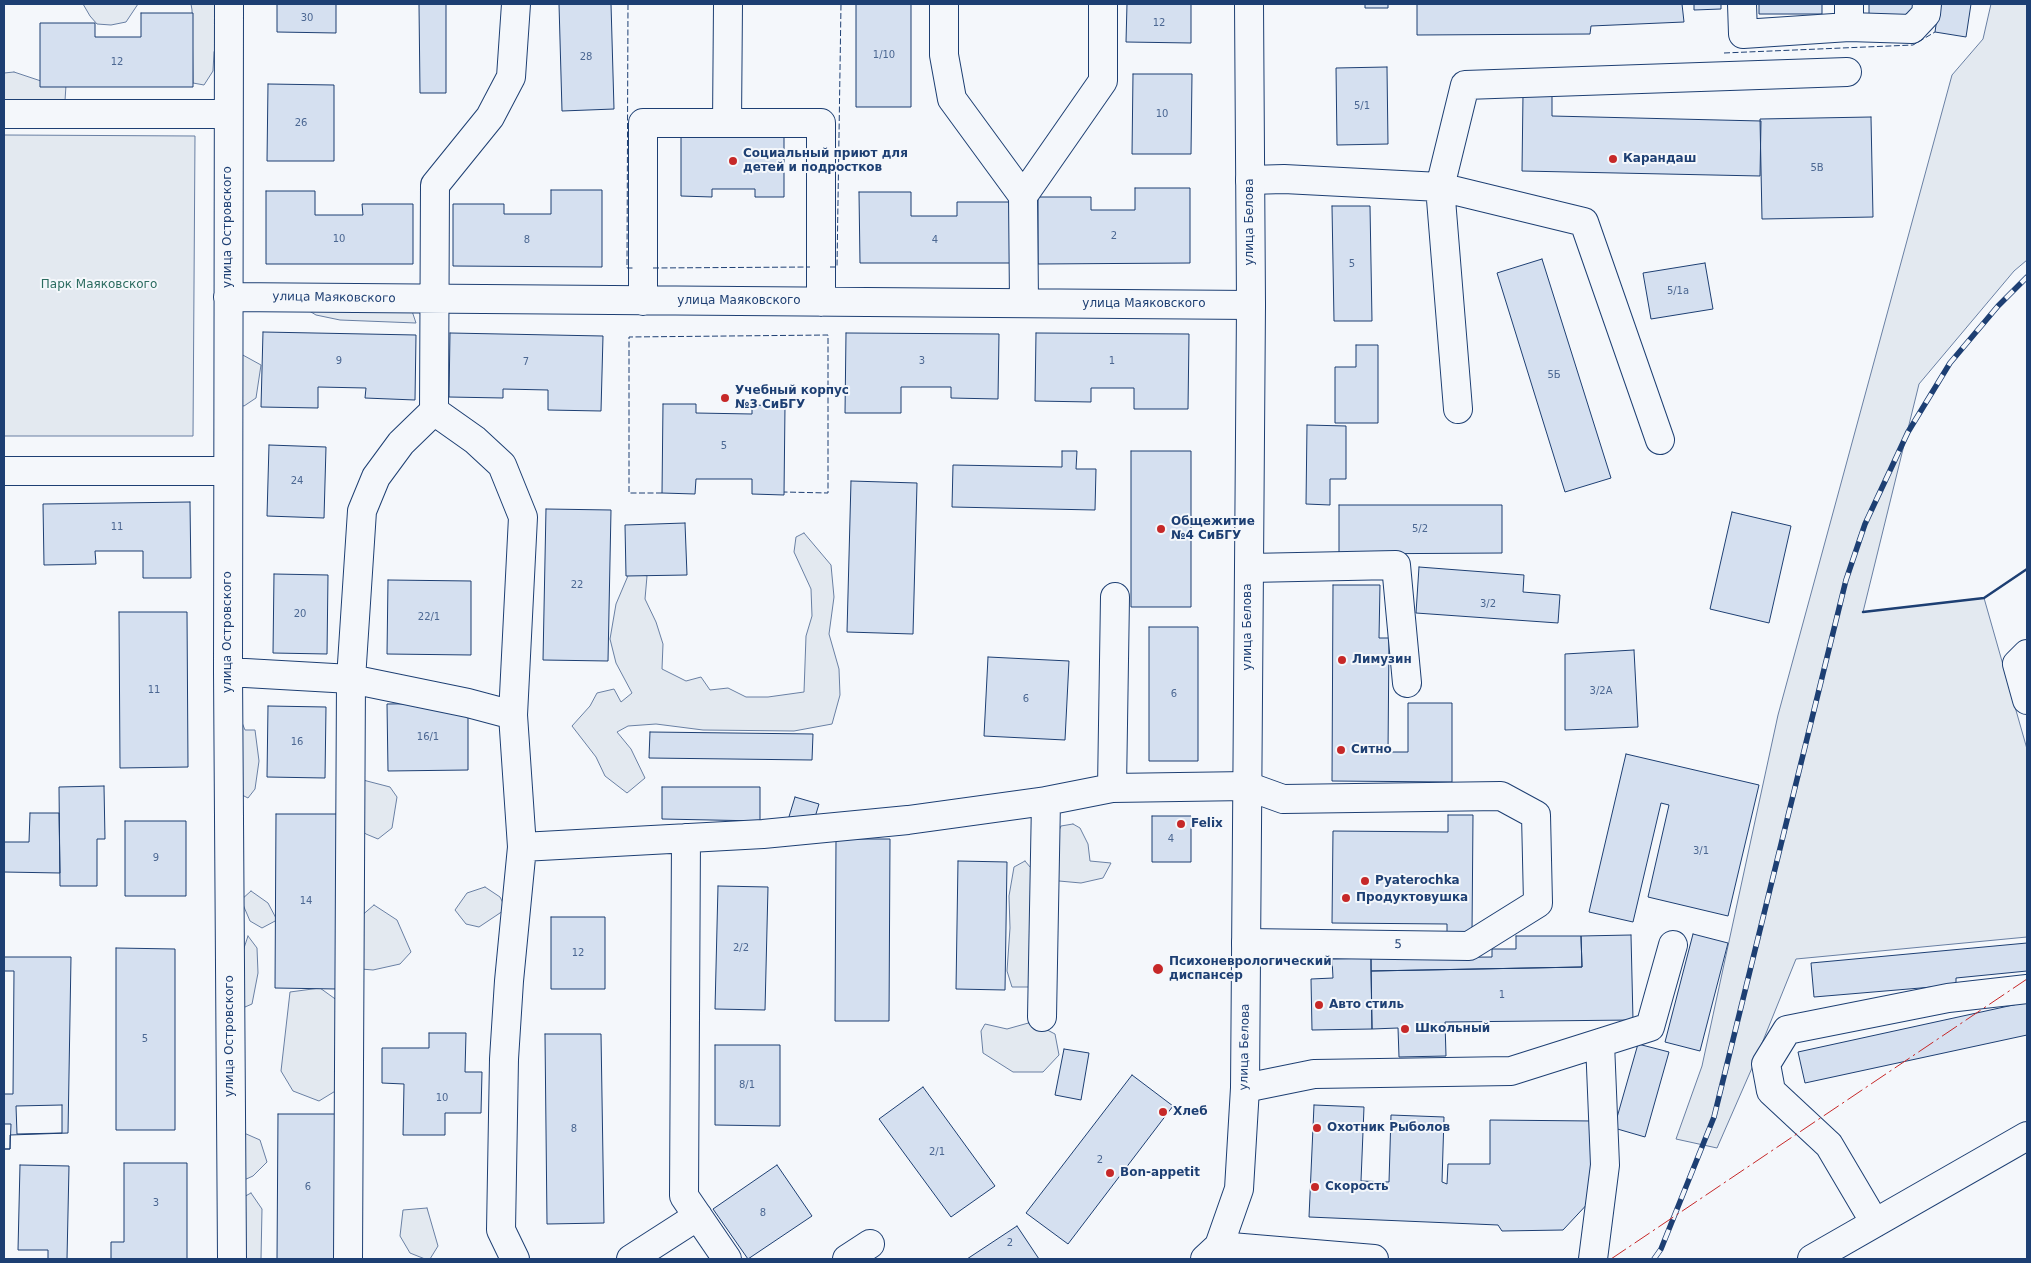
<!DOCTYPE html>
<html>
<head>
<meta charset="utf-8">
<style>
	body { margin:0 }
	#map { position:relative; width:2031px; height:1263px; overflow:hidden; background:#f4f7fb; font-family:"DejaVu Sans",sans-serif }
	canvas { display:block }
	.frame { position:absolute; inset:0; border:5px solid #1d3f73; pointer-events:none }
</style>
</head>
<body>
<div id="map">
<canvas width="2031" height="1263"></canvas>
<div class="frame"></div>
</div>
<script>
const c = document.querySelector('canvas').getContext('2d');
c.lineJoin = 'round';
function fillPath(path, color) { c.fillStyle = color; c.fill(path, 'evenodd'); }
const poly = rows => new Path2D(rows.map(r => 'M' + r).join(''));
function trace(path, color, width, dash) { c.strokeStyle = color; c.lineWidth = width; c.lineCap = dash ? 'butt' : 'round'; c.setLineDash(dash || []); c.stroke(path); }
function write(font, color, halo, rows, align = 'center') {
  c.font = font + ' "DejaVu Sans",sans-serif'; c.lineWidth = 4; c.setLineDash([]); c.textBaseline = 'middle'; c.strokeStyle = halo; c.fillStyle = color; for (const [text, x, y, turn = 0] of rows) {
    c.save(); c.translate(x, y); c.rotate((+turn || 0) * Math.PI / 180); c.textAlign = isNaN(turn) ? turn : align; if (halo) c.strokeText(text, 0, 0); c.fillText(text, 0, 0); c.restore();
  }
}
const green = poly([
	[83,4,138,4,126,22,111,25,97,24,90,16,83,4],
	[191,4,216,4,216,22,220,38,214,52,213,71,204,85,193,83,192,10,191,4],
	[1991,4,2027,4,2027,260,2014,271,1919,384,1863,612,1984,598,2027,749,2027,937,1796,959,1752,1068,1717,1148,1676,1139,1702,1066,1778,715,1952,75,1983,39,1991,4],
	[14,72,41,81,66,85,65,101,4,102,4,73,14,72],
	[4,135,195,136,193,436,4,436,4,135],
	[410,305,416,323,340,320,316,315,301,306,410,305],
	[241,354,261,365,256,398,244,406,235,404,241,354],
	[804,533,831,565,834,597,829,634,839,669,840,695,832,724,794,731,703,730,656,724,628,726,617,732,631,749,645,778,627,793,605,776,596,757,572,726,590,706,597,693,614,689,621,702,632,693,616,663,610,639,616,604,630,571,647,576,645,599,656,622,663,644,662,669,686,681,701,677,710,690,728,688,746,697,768,697,804,692,806,636,812,616,811,589,794,552,796,537,804,533],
	[241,720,245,730,255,730,259,761,255,789,248,798,236,792,241,720],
	[363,780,390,787,397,797,392,828,378,839,366,834,357,827,363,780],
	[1073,824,1080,828,1088,844,1090,861,1111,863,1103,878,1081,883,1059,881,1050,870,1054,841,1061,826,1073,824],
	[1025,861,1036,874,1031,987,1012,987,1007,971,1010,928,1009,896,1014,867,1025,861],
	[485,887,500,897,506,909,479,927,466,924,455,910,467,893,485,887],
	[251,891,268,903,277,920,262,928,250,921,241,900,251,891],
	[374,905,397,920,411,952,400,964,373,970,361,969,360,917,374,905],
	[248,936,257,948,258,973,252,1004,245,1007,241,1000,241,957,248,936],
	[320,988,345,1006,337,1090,319,1101,293,1091,281,1071,290,992,320,988],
	[1032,1022,1055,1034,1059,1055,1043,1072,1013,1072,983,1053,981,1031,985,1024,1007,1029,1032,1022],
	[244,1133,260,1140,267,1162,253,1176,244,1180,244,1133],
	[251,1193,262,1209,261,1259,236,1259,240,1199,251,1193],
	[427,1208,438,1246,430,1259,425,1259,410,1253,400,1236,403,1210,427,1208]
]);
fillPath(green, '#e3e9f0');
trace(green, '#687fa3', 1);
const building = poly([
	[277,4,336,4,336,33,277,32,277,4],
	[419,4,446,4,446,93,420,93,419,4],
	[559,4,611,4,614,109,562,111,559,4],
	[856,4,911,4,911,107,856,107,856,4],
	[1127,4,1191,4,1191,43,1126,42,1127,4],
	[1365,4,1388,4,1388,8,1365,8,1365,4],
	[1417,4,1682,4,1684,22,1591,26,1590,34,1417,35,1417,4],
	[1694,4,1721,4,1721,9,1694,10,1694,4],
	[1759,4,1822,4,1822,14,1759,14,1759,4],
	[1869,4,1918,4,1917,19,1869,18,1869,4],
	[1939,4,1971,4,1966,37,1935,32,1939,4],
	[141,13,193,13,193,87,40,87,40,23,95,23,95,37,141,37,141,13],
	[1387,67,1388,144,1337,145,1336,68,1387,67],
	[1133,74,1192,74,1191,154,1132,154,1133,74],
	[268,84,334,85,334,161,267,161,268,84],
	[1523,95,1552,96,1552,116,1761,121,1760,176,1522,171,1523,95],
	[1871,117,1873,217,1762,219,1760,119,1871,117],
	[681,132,784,132,784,197,755,197,755,189,712,189,712,197,681,196,681,132],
	[1135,188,1190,188,1190,263,1038,264,1038,197,1091,197,1091,210,1135,210,1135,188],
	[551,190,602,190,602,267,453,266,453,204,504,204,504,214,551,214,551,190],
	[266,191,315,191,315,215,363,215,362,204,413,204,413,264,266,264,266,191],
	[859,192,911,192,911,216,957,216,957,202,1010,202,1011,263,860,263,859,192],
	[1332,206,1370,206,1372,321,1334,321,1332,206],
	[1542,259,1611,478,1565,492,1497,273,1542,259],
	[1705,263,1713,309,1651,319,1643,273,1705,263],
	[263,332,416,335,415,400,365,398,366,388,318,387,318,408,261,407,263,332],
	[450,333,603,336,601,411,548,410,548,390,503,389,503,398,449,397,450,333],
	[846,333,999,334,998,399,951,398,951,387,901,387,901,413,845,413,846,333],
	[1036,333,1189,334,1188,409,1134,409,1134,388,1091,388,1091,402,1035,401,1036,333],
	[1356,345,1378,345,1378,423,1335,423,1335,367,1356,367,1356,345],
	[663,404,696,404,696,413,752,414,752,405,785,406,784,495,752,494,752,479,696,479,695,494,662,493,663,404],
	[1307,425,1346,426,1346,479,1330,479,1330,505,1306,504,1307,425],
	[269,445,326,447,324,518,267,516,269,445],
	[1062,451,1077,451,1076,469,1096,469,1095,510,952,507,953,465,1062,467,1062,451],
	[1131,451,1191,451,1191,607,1131,607,1131,451],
	[851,481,917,483,913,634,847,632,851,481],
	[190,502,191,578,143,578,143,551,95,551,96,564,44,565,43,504,190,502],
	[1339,505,1502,505,1502,553,1339,554,1339,505],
	[546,509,611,510,608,661,543,660,546,509],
	[1732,512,1791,526,1769,623,1710,609,1732,512],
	[685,523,687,575,626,576,625,525,685,523],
	[1419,567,1524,575,1523,592,1560,595,1558,623,1416,613,1419,567],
	[274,574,328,575,327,654,273,653,274,574],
	[388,580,471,581,471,655,387,654,388,580],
	[1333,585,1380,585,1379,638,1389,638,1388,752,1408,752,1408,703,1452,703,1452,782,1332,781,1333,585],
	[119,612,187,612,188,767,120,768,119,612],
	[1149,627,1198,627,1198,761,1149,761,1149,627],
	[1634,650,1638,727,1565,730,1565,654,1634,650],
	[988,657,1069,661,1065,740,984,736,988,657],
	[468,703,468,770,388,771,387,704,468,703],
	[268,706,326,707,325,778,267,777,268,706],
	[650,732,813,734,812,760,649,758,650,732],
	[1626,754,1759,785,1728,916,1648,897,1669,805,1661,803,1633,922,1589,912,1626,754],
	[104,786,105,839,97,839,97,886,60,886,59,787,104,786],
	[662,787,760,787,760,821,662,819,662,787],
	[795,797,819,804,812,827,788,820,795,797],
	[30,813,59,813,60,873,4,872,4,842,29,842,30,813],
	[276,814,338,814,337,989,275,988,276,814],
	[1448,815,1473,815,1472,934,1447,934,1447,924,1332,923,1333,831,1448,832,1448,815],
	[1152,816,1191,816,1191,862,1152,862,1152,816],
	[125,821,186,821,186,896,125,896,125,821],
	[836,839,890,839,889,1021,835,1021,836,839],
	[958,861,1007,862,1005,990,956,989,958,861],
	[718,886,768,887,765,1010,715,1009,718,886],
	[551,917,605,917,605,989,551,989,551,917],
	[1693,934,1728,943,1700,1051,1665,1042,1693,934],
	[1631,935,1633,1020,1445,1022,1446,1056,1399,1057,1398,1028,1372,1029,1371,971,1582,967,1581,936,1631,935],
	[1516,936,1581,936,1582,967,1371,971,1371,958,1492,957,1492,949,1516,949,1516,936],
	[2027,943,2027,971,1956,978,1956,985,1814,997,1811,963,2027,943],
	[116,948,175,949,175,1130,116,1130,116,948],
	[4,957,71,957,68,1133,10,1135,10,1149,4,1149,4,957],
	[1371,958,1372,1029,1312,1030,1311,979,1333,978,1332,959,1371,958],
	[4,971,14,971,13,1094,4,1094,4,971],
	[2027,1002,2027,1035,1805,1083,1798,1052,2027,1002],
	[429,1033,466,1033,465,1072,482,1072,481,1113,445,1113,445,1135,403,1135,404,1084,382,1083,382,1048,429,1048,429,1033],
	[545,1034,601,1034,604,1223,547,1224,545,1034],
	[1638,1044,1669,1052,1645,1137,1614,1128,1638,1044],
	[715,1045,780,1045,780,1126,715,1125,715,1045],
	[1064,1049,1089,1053,1081,1100,1055,1095,1064,1049],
	[1132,1075,1173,1106,1068,1244,1026,1213,1132,1075],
	[923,1087,995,1186,951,1217,879,1119,923,1087],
	[62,1105,62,1133,17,1134,16,1106,62,1105],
	[1314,1105,1364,1107,1361,1181,1389,1182,1391,1115,1444,1117,1442,1182,1447,1184,1448,1164,1490,1164,1490,1120,1593,1121,1592,1199,1563,1230,1502,1231,1498,1225,1309,1217,1314,1105],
	[278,1114,339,1114,338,1259,277,1259,278,1114],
	[4,1124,11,1124,10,1149,4,1149,4,1124],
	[124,1163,187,1163,187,1259,111,1259,111,1242,124,1242,124,1163],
	[20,1165,69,1166,67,1259,48,1259,48,1250,18,1250,20,1165],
	[777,1165,812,1216,748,1259,713,1209,777,1165],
	[1017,1226,1039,1259,967,1259,1017,1226]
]);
fillPath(building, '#d5e0f0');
trace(building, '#1d3f73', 1);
const minor = poly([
	[229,4,228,672,232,1259],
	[944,4,944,55,952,99,1023,196,1024,303],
	[1742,4,1743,34,1849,27,1849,4],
	[1849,27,1912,29,1926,14,1927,4],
	[4,114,228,114],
	[727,123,728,4],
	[1250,180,1284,179,1440,187,1584,222,1660,440],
	[1023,196,1103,81,1103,4],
	[228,297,1251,305],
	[643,301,643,123,821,123,821,302],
	[1458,409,1440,187,1465,85,1847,72],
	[434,411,475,440,502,465,523,517,513,715,522,847,509,981,504,1059,501,1230,515,1259],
	[4,471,228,471],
	[1249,568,1396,565,1407,683],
	[2027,654,2017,664,2027,700],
	[228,672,351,679,468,703,513,715],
	[1112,788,1115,597],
	[686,838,684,1196,727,1259],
	[522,847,763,834,908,820,1046,801,1112,788,1247,786,1283,799,1501,796,1536,815,1538,903,1469,946,1246,943],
	[1042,1017,1046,801],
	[1245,1088,1314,1074,1511,1071,1650,1027,1673,945],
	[1875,1223,1829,1145,1771,1091,1766,1064,1787,1030,1948,998,2027,989],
	[348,1259,351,679,362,511,376,477,401,443,434,411,435,185,490,117,511,77,516,4],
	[631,1259,698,1216],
	[847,1259,870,1244],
	[1221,1259,1219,1246,1374,1259],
	[1593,1259,1605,1165,1600,1043],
	[1812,1259,2027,1136]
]);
const major = poly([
	[1205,1259,1219,1246,1239,1189,1245,1088,1251,305,1249,4]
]);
trace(minor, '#1d3f73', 30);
trace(major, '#1d3f73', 30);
trace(minor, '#f4f7fb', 28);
trace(major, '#f4f7fb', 28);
const rail = poly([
	[1654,1259,1661,1249,1714,1117,1846,580,1865,524,1908,432,1950,363,1998,306,2027,277]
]);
trace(rail, '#1d3f73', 5.5);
trace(rail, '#f4f7fb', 4, [11]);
trace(poly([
	[628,4,627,268,633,268],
	[1724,53,1913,45,1935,32],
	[830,267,837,267,841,4],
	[653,268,810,267],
	[662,493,629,493,629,337,828,335,828,493,784,492]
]), '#1d3f73', 1, [6, 2.5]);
trace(poly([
	[1863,612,1984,598,2027,569]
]), '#1d3f73', 2.5);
trace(poly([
	[1611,1259,2027,979]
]), '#c62828', 1, [18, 4, 2.5, 4]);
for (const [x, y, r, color] of [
	[1613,159,5,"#c62828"],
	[733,161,5,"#c62828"],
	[725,398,5,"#c62828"],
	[1161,529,5,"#c62828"],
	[1342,660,5,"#c62828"],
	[1341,750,5,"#c62828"],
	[1181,824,5,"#c62828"],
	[1365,881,5,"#c62828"],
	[1346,898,5,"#c62828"],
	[1158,969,6,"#c62828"],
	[1319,1005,5,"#c62828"],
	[1405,1029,5,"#c62828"],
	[1163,1112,5,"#c62828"],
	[1317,1128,5,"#c62828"],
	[1110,1173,5,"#c62828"],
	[1315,1187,5,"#c62828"]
]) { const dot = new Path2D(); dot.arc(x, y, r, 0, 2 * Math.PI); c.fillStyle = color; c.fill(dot); trace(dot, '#f4f7fb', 2); }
write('10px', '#4b6792', null, [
	["30",307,18],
	["12",1159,23],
	["1/10",884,55],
	["28",586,57],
	["12",117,62],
	["5/1",1362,106],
	["10",1162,114],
	["26",301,123],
	["5В",1817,168],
	["2",1114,236],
	["10",339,239],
	["8",527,240],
	["4",935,240],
	["5",1352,264],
	["5/1а",1678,291],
	["9",339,361],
	["3",922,361],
	["1",1112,361],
	["7",526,362],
	["5Б",1554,375],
	["5",724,446],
	["24",297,481],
	["11",117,527],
	["5/2",1420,529],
	["22",577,585],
	["3/2",1488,604],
	["20",300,614],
	["22/1",429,617],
	["11",154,690],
	["3/2А",1601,691],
	["6",1174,694],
	["6",1026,699],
	["16/1",428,737],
	["16",297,742],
	["4",1171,839],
	["3/1",1701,851],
	["9",156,858],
	["14",306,901],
	["2/2",741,948],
	["12",578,953],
	["1",1502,995],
	["5",145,1039],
	["8/1",747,1085],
	["10",442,1098],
	["8",574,1129],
	["2/1",937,1152],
	["2",1100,1160],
	["6",308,1187],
	["3",156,1203],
	["8",763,1213],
	["2",1010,1243]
]);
write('bold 12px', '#1d3f73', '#f4f7fb', [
	["Социальный приют для",743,154],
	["детей и подростков",743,168],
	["Карандаш",1623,159],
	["Учебный корпус",735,391],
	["№3 СиБГУ",735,405],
	["Общежитие",1171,522],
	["№4 СиБГУ",1171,536],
	["Лимузин",1352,660],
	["Ситно",1351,750],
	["Felix",1191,824],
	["Pyaterochka",1375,881],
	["Продуктовушка",1356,898],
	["Психоневрологический",1169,962],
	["диспансер",1169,976],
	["Авто стиль",1329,1005],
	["Школьный",1415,1029],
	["Хлеб",1173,1112],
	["Охотник Рыболов",1327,1128],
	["Bon-appetit",1120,1173],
	["Скорость",1325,1187]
], 'left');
write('12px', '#1d3f73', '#f4f7fb', [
	["улица Белова",1250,222,-90],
	["улица Островского",228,227,-90],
	["улица Маяковского",334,298,1],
	["улица Маяковского",739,301],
	["улица Маяковского",1144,304],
	["улица Белова",1248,627,-90],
	["улица Островского",228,632,-90],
	["5",1398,945,1],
	["улица Островского",230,1036,-90],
	["улица Белова",1245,1047,-89]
]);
write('12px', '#2c6c60', '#f4f7fb', [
	["Парк Маяковского",99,285]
]);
</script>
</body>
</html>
